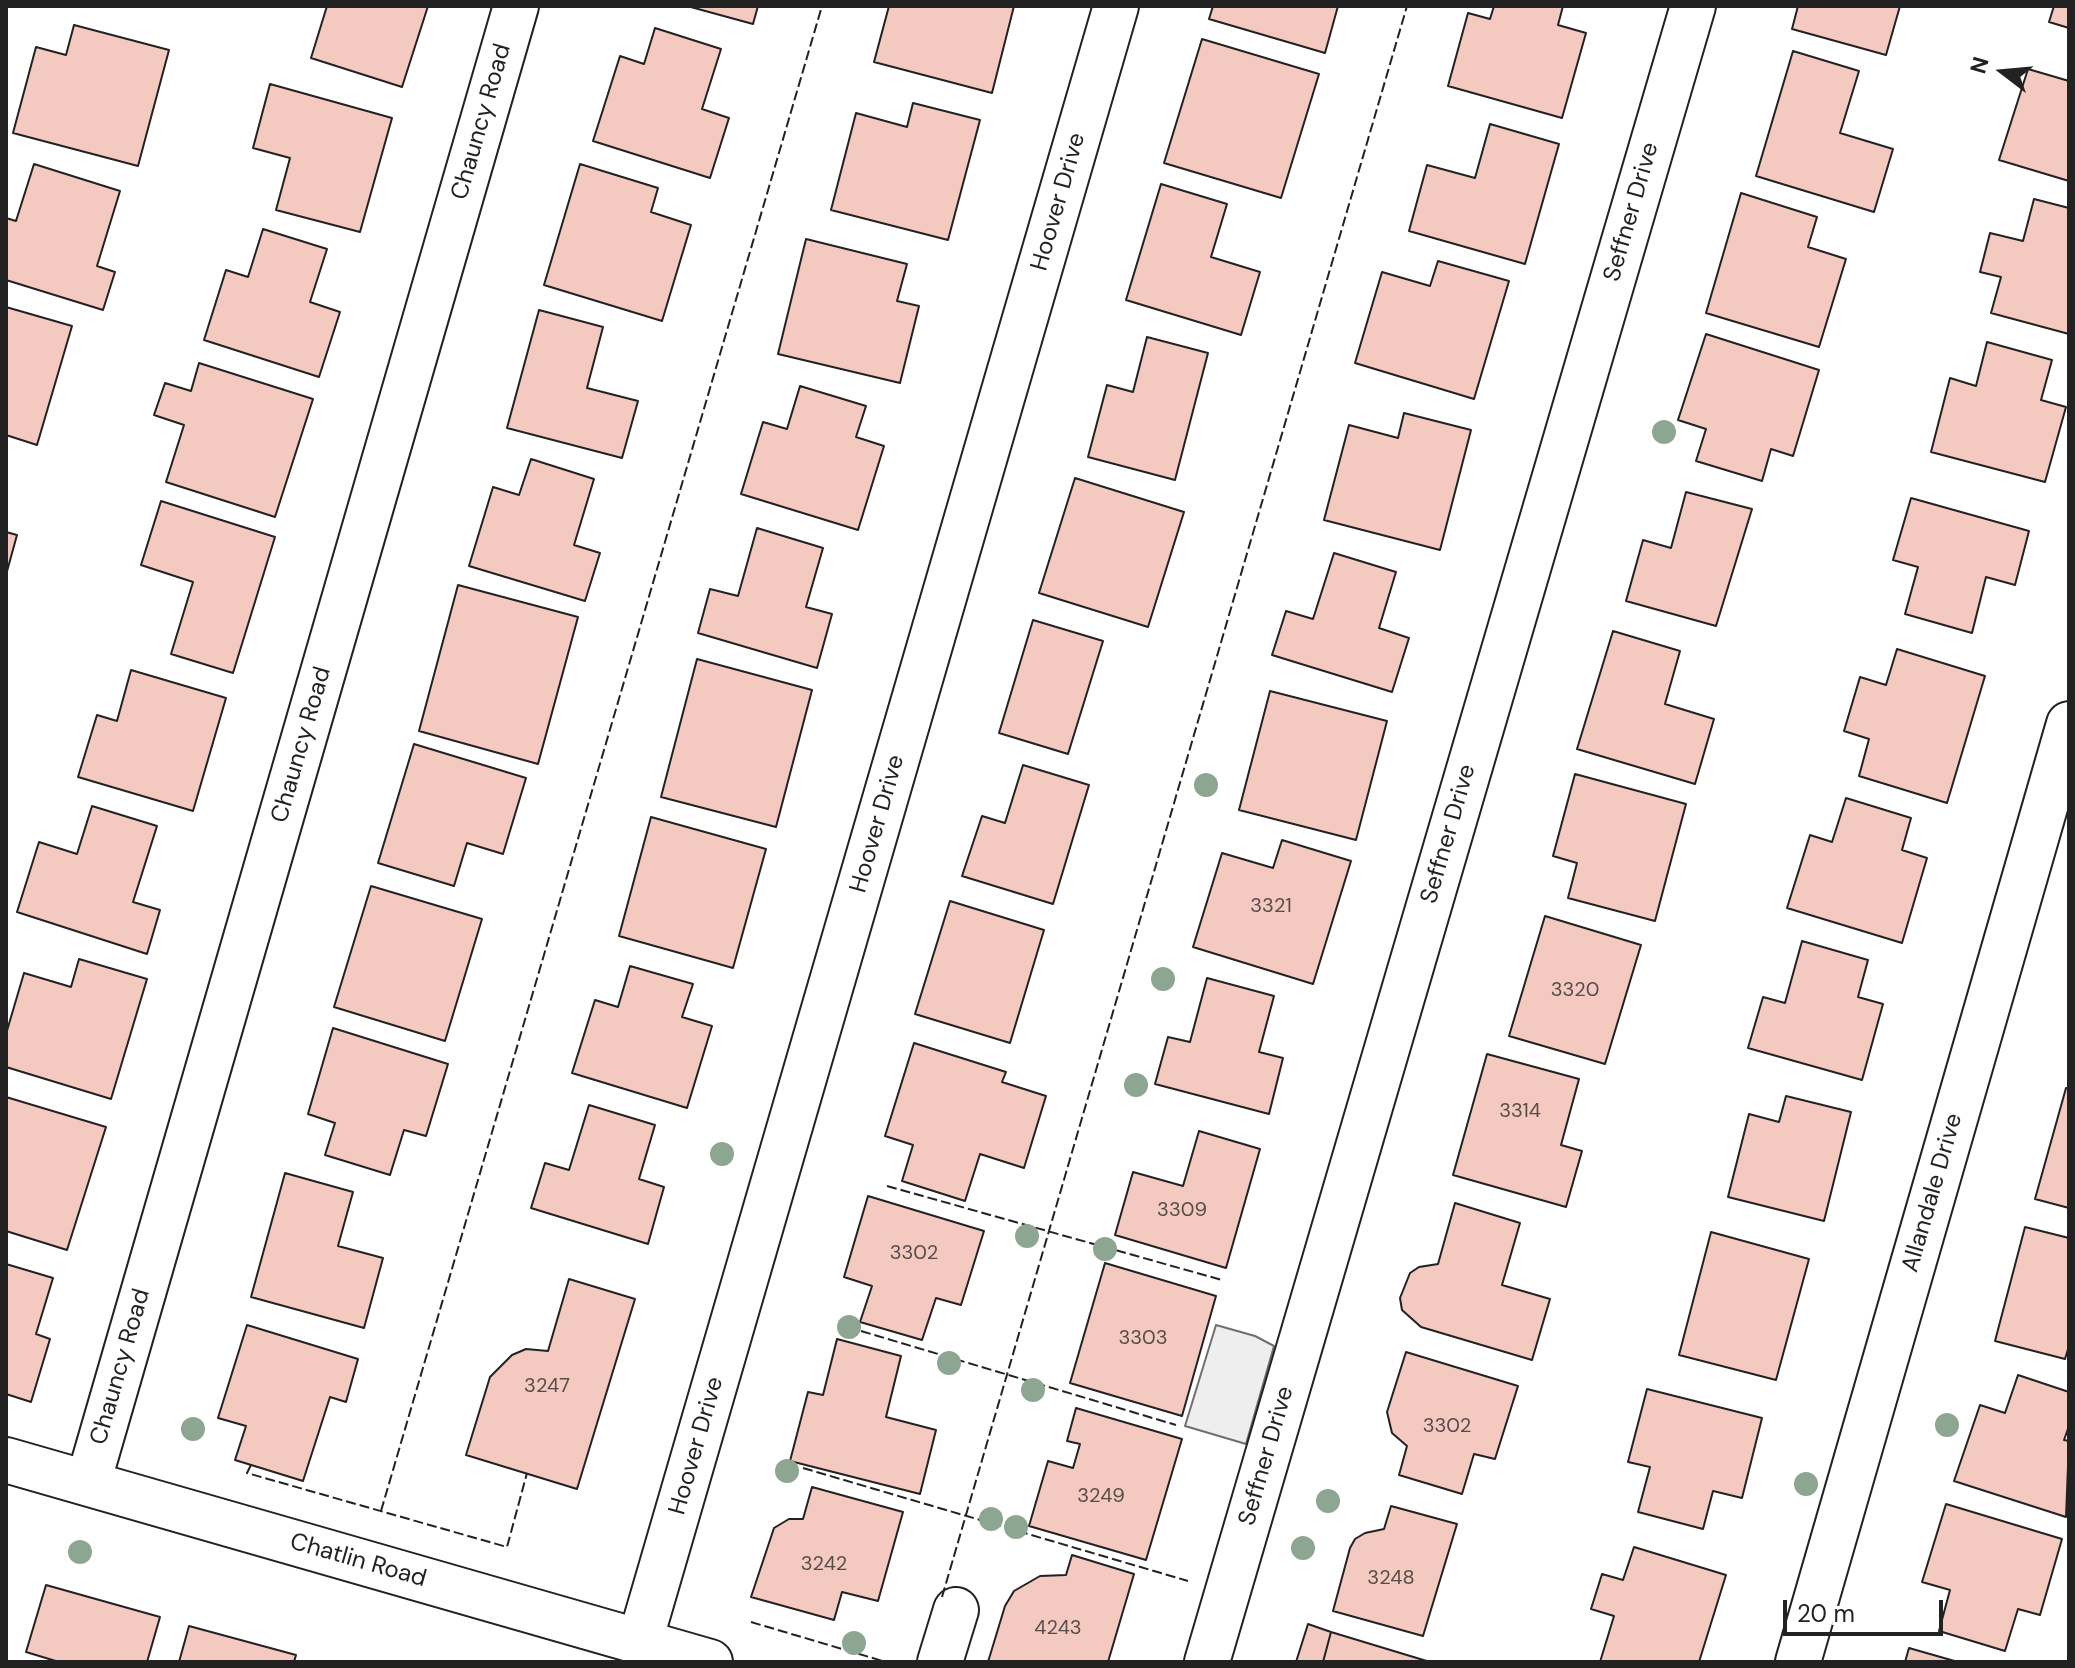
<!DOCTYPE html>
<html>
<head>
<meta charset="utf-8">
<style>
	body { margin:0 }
	#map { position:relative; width:2075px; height:1668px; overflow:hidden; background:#fff; font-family:"DM Sans",sans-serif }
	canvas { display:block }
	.frame { position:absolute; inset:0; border:8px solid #222; pointer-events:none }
	.north { position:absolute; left:1963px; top:32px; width:80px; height:80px; -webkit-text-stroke:6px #fff; paint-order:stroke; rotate:286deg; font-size:22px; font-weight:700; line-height:32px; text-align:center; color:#222 }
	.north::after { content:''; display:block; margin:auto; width:28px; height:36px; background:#222; clip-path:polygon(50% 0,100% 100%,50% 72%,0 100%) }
	.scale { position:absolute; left:1783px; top:1600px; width:160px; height:36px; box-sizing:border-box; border:4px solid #222; border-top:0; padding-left:10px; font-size:24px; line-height:28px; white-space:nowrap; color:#222; -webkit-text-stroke:6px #fff; paint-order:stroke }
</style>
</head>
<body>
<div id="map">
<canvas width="2075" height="1668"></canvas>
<div class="frame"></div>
<div class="north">N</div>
<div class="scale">20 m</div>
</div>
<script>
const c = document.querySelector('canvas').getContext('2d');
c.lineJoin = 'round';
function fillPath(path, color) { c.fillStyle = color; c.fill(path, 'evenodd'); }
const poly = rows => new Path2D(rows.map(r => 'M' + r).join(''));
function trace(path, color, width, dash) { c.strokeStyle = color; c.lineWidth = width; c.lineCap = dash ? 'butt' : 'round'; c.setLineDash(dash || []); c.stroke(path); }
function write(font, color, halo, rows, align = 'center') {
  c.font = font + ' "DM Sans",sans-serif'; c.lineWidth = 6; c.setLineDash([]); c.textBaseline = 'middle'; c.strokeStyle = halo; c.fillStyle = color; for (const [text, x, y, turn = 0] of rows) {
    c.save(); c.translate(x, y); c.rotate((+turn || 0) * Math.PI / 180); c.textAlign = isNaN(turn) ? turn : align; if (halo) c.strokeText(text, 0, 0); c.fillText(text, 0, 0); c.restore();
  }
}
const green = poly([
	[1216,1325,1255,1336,1274,1346,1246,1444,1185,1426,1216,1325]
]);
fillPath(green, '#eee');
trace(green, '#6f6f6f', 2);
const building = poly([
	[327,6,428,6,402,87,311,58,327,6],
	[687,6,758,6,753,24,687,6],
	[889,6,1014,6,992,93,874,62,889,6],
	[1213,6,1338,6,1325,53,1209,19,1213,6],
	[1494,6,1563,6,1558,25,1586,33,1562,118,1448,86,1468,13,1490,19,1494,6],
	[1798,6,1900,6,1886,55,1792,29,1798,6],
	[2054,6,2069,6,2069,28,2049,22,2054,6],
	[74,25,169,50,138,166,13,133,36,47,66,55,74,25],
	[655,28,721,49,702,109,729,118,710,178,593,141,620,56,644,64,655,28],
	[1202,39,1319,74,1281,198,1164,163,1202,39],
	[1793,51,1859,71,1840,133,1893,149,1874,212,1756,176,1793,51],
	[2028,69,2069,81,2069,181,1999,160,2028,69],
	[270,84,392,118,360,232,276,210,290,158,253,148,270,84],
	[913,103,980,120,948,240,831,210,856,113,907,127,913,103],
	[1490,124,1559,144,1525,264,1409,231,1427,165,1475,178,1490,124],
	[34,164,120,191,97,266,115,272,103,310,6,280,6,218,16,221,34,164],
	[580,164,658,188,651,212,691,225,662,321,544,285,580,164],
	[1161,184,1227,204,1211,257,1260,272,1241,335,1126,300,1161,184],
	[1741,193,1817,217,1808,247,1846,259,1819,347,1706,313,1741,193],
	[2034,199,2069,208,2069,334,1991,313,2001,277,1980,272,1990,233,2023,241,2034,199],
	[263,229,327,249,310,302,340,312,319,377,204,340,226,270,248,277,263,229],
	[806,239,907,264,897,301,919,306,900,383,778,354,806,239],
	[1438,261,1509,281,1474,399,1355,363,1382,272,1430,286,1438,261],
	[6,307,72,326,37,445,6,435,6,307],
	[539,310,603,327,587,388,638,401,622,458,507,428,539,310],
	[1706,334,1819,370,1793,456,1771,449,1762,481,1696,461,1706,429,1678,420,1706,334],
	[1147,337,1208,353,1175,480,1088,457,1107,385,1133,392,1147,337],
	[1987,342,2052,360,2041,400,2066,407,2045,482,1931,452,1950,378,1976,386,1987,342],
	[199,363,313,399,275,517,166,482,184,425,154,415,165,383,191,391,199,363],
	[800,386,866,406,856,437,884,446,858,530,741,494,763,422,787,429,800,386],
	[1404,413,1471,430,1440,550,1324,520,1349,425,1398,438,1404,413],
	[531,459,594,479,574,545,600,553,585,601,469,566,493,487,519,495,531,459],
	[1075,478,1184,512,1148,627,1039,593,1075,478],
	[1686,492,1752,509,1716,626,1626,601,1643,540,1671,548,1686,492],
	[1911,498,2029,531,2015,585,1986,577,1972,633,1905,614,1918,567,1893,560,1911,498],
	[161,501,275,537,233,673,171,654,193,582,141,565,161,501],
	[757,528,823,548,806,607,832,614,817,668,698,633,710,589,738,596,757,528],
	[6,532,17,535,6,575,6,532],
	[1334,553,1396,572,1379,628,1409,638,1392,692,1272,655,1286,611,1313,619,1334,553],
	[458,585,578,617,538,764,419,731,458,585],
	[1033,620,1103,641,1068,754,999,733,1033,620],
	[1613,631,1680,651,1665,704,1714,719,1695,784,1577,749,1613,631],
	[1897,649,1985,676,1947,803,1859,776,1869,739,1844,731,1860,677,1886,685,1897,649],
	[697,659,812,690,776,827,661,797,697,659],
	[131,670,226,698,193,811,78,777,97,715,117,721,131,670],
	[1270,691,1387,721,1356,840,1239,810,1270,691],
	[414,744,526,778,503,854,467,843,454,886,378,863,414,744],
	[1023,765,1089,785,1053,904,962,876,982,816,1005,823,1023,765],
	[1575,774,1686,804,1655,921,1568,898,1577,863,1553,856,1575,774],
	[1846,798,1911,818,1902,850,1927,858,1902,943,1787,908,1810,835,1832,842,1846,798],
	[92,806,157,826,133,902,160,910,147,954,17,912,39,842,77,854,92,806],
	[651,817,766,849,733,968,619,936,651,817],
	[1282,840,1351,861,1313,984,1193,947,1222,853,1273,868,1282,840],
	[371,886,482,919,445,1041,334,1007,371,886],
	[950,901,1044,930,1010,1043,915,1014,950,901],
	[1545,916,1641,945,1605,1064,1509,1036,1545,916],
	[1802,941,1868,960,1858,997,1883,1004,1862,1080,1748,1048,1763,997,1785,1003,1802,941],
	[79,959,147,979,111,1099,6,1067,6,1034,24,973,71,987,79,959],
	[630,966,693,984,682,1017,712,1026,687,1108,572,1073,595,1000,618,1007,630,966],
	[1207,978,1274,996,1259,1052,1283,1058,1269,1114,1155,1084,1168,1037,1190,1042,1207,978],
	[333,1028,448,1064,426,1136,404,1130,390,1175,325,1155,335,1123,308,1114,333,1028],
	[914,1043,1006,1072,1002,1082,1046,1096,1024,1168,980,1154,965,1201,902,1181,913,1145,885,1136,914,1043],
	[1487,1054,1579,1079,1561,1145,1582,1151,1566,1207,1453,1175,1487,1054],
	[2066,1088,2069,1088,2069,1208,2035,1199,2066,1088],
	[1786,1096,1851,1112,1824,1221,1728,1197,1749,1114,1779,1122,1786,1096],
	[6,1097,106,1127,67,1250,6,1231,6,1097],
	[589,1105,655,1125,639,1179,664,1187,648,1244,531,1208,545,1163,569,1170,589,1105],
	[1199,1131,1260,1149,1226,1268,1115,1235,1133,1172,1183,1186,1199,1131],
	[285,1173,353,1192,338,1246,383,1258,364,1328,251,1297,285,1173],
	[868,1196,984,1231,961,1305,936,1298,922,1340,860,1322,872,1286,844,1277,868,1196],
	[1455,1203,1520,1223,1502,1285,1550,1299,1532,1360,1421,1327,1402,1310,1400,1298,1410,1273,1419,1267,1438,1264,1455,1203],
	[2025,1227,2069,1238,2069,1346,2065,1359,1995,1341,2025,1227],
	[1711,1232,1809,1259,1776,1380,1679,1355,1711,1232],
	[1105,1263,1216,1296,1182,1416,1070,1383,1105,1263],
	[6,1264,53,1278,36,1334,50,1339,31,1402,6,1394,6,1264],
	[569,1279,635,1299,577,1489,466,1455,490,1377,512,1355,526,1349,548,1351,569,1279],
	[247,1325,358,1359,346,1402,330,1397,303,1481,235,1460,246,1426,218,1418,247,1325],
	[837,1339,901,1356,886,1417,936,1430,920,1494,790,1461,808,1392,823,1395,837,1339],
	[1406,1352,1518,1386,1495,1459,1474,1454,1462,1494,1399,1475,1407,1446,1392,1433,1387,1412,1406,1352],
	[2018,1375,2069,1392,2069,1426,2064,1440,2069,1441,2066,1517,1954,1481,1980,1405,2005,1413,2018,1375],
	[1647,1389,1762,1418,1742,1498,1713,1491,1703,1529,1638,1512,1650,1467,1628,1462,1647,1389],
	[1076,1408,1182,1439,1146,1560,1029,1526,1048,1461,1073,1468,1080,1444,1067,1441,1076,1408],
	[812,1487,903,1512,878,1601,842,1592,834,1620,751,1597,774,1528,789,1519,803,1519,812,1487],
	[1946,1504,2062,1539,2040,1615,2018,1609,2005,1651,1939,1631,1950,1590,1922,1582,1946,1504],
	[1391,1506,1457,1524,1423,1636,1333,1611,1350,1548,1355,1539,1365,1533,1384,1529,1391,1506],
	[1634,1547,1726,1575,1699,1662,1600,1662,1614,1616,1591,1609,1602,1574,1623,1580,1634,1547],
	[1072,1555,1134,1574,1108,1662,988,1662,1005,1606,1014,1591,1040,1576,1066,1575,1072,1555],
	[46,1585,160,1617,147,1662,59,1662,26,1652,46,1585],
	[1308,1624,1331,1632,1323,1662,1296,1662,1308,1624],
	[189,1626,296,1655,294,1662,179,1662,189,1626],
	[1331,1632,1430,1662,1323,1662,1331,1632],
	[1909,1648,1958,1662,1905,1662,1909,1648]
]);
fillPath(building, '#f3c9c0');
trace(building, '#222', 2);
const minor = poly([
	[6,1460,710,1662],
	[88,1483,516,6],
	[640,1641,1116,6],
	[940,1662,956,1610],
	[1207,1662,1693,6],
	[1798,1662,2069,724]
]);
trace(minor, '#222', 48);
trace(minor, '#fff', 44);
trace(poly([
	[887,1186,1222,1280],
	[861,1331,1176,1425],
	[251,1465,247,1473,507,1547,527,1473],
	[803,1468,1188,1581],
	[381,1511,822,6],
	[942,1597,1407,6],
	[751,1622,886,1662]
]), '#222', 2, [10, 4]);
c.fillStyle = '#8da692';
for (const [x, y] of [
	[1664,432],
	[1206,785],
	[1163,979],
	[1136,1085],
	[722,1154],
	[1027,1236],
	[1105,1249],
	[849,1327],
	[949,1363],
	[1033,1390],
	[1947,1425],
	[193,1429],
	[787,1471],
	[1806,1484],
	[1328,1501],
	[991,1519],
	[1016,1527],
	[1303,1548],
	[80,1552],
	[854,1643]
]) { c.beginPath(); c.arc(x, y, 12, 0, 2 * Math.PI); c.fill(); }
write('20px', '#564c4a', null, [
	["3321",1271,907],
	["3320",1575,991],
	["3314",1520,1112],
	["3309",1182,1211],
	["3302",914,1254],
	["3303",1143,1339],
	["3247",547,1387],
	["3302",1447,1427],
	["3249",1101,1497],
	["3242",824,1565],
	["3248",1391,1579],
	["4243",1058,1629]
]);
write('24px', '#222', '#fff', [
	["Chauncy Road",482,122,-74],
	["Hoover Drive",1059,202,-74],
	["Seffner Drive",1632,212,-74],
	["Chauncy Road",302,745,-74],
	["Hoover Drive",878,824,-74],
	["Seffner Drive",1449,834,-74],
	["Allandale Drive",1933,1193,-74],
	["Chauncy Road",121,1367,-74],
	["Hoover Drive",697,1446,-74],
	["Seffner Drive",1267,1456,-74],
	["Chatlin Road",358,1561,16]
]);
</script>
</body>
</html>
